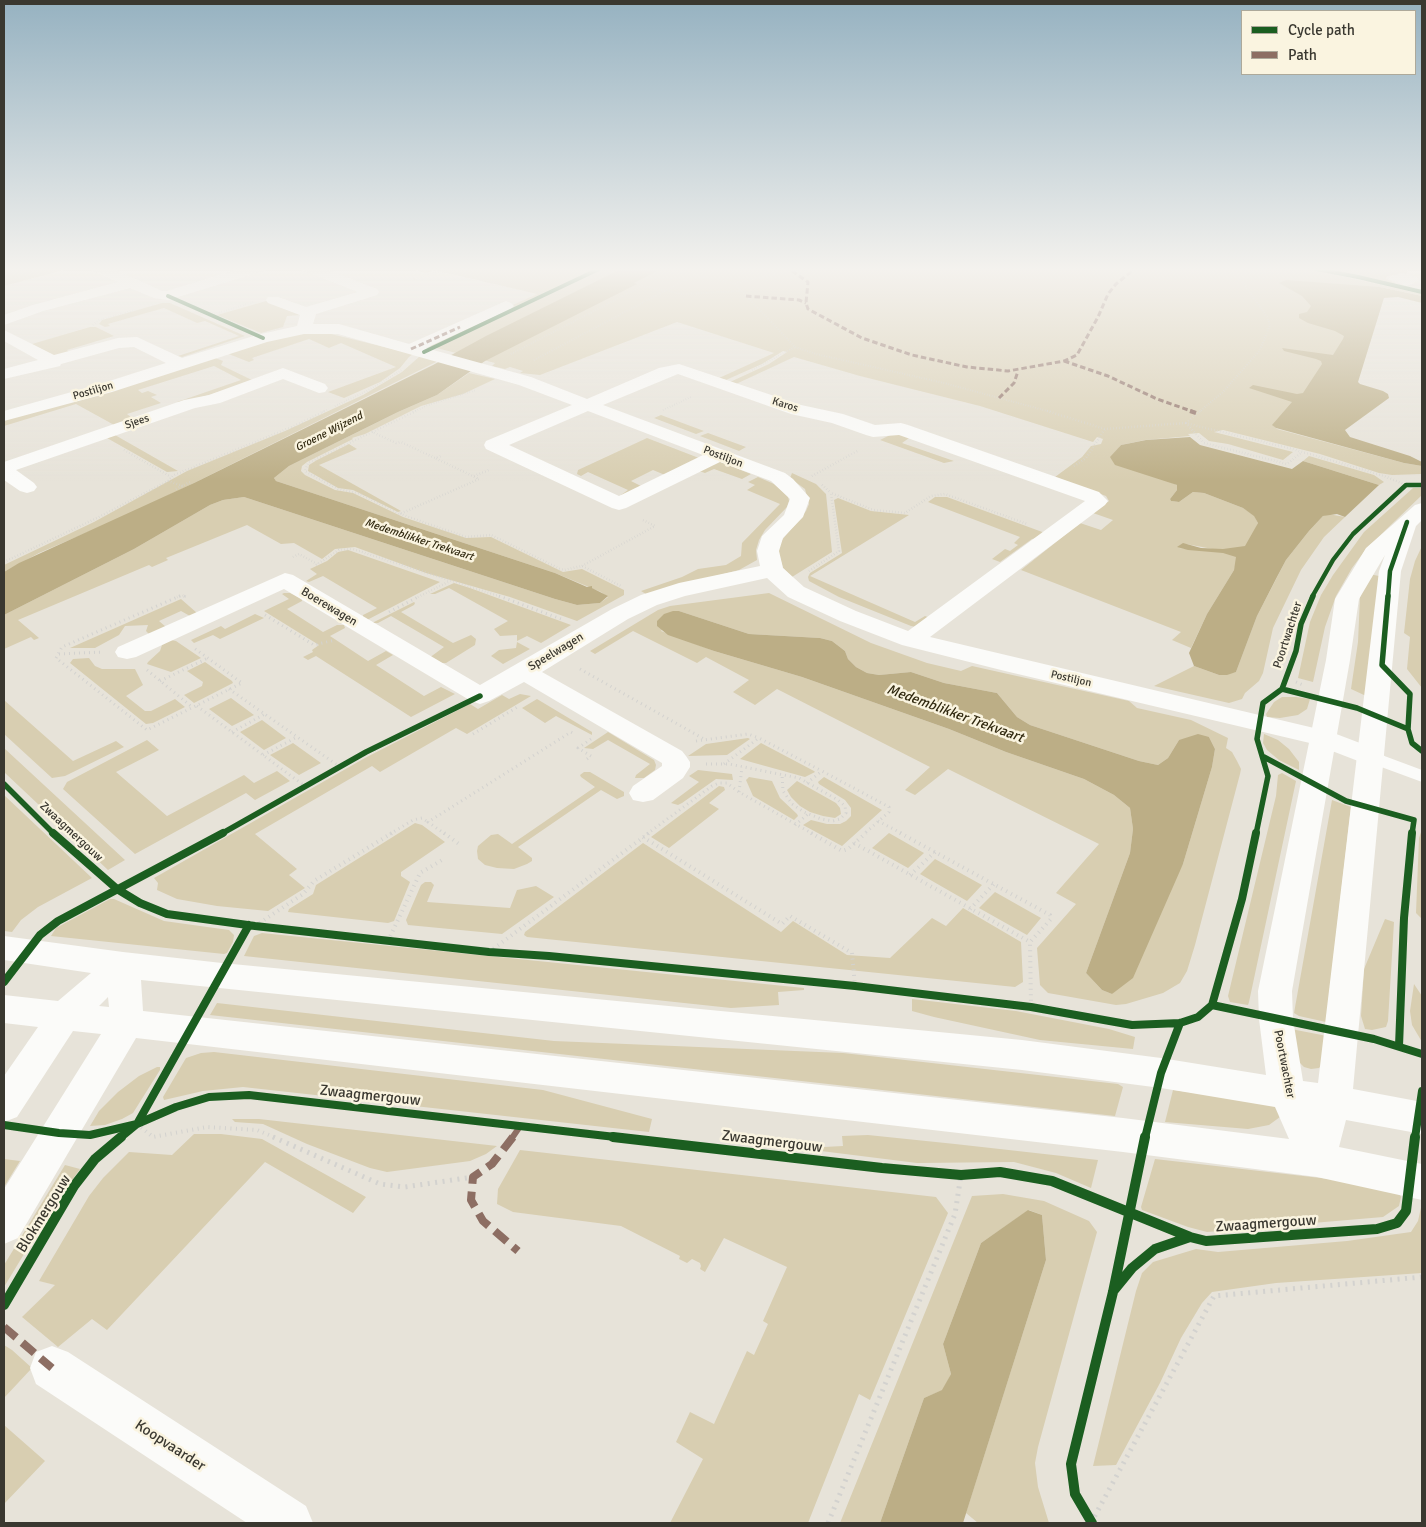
<!DOCTYPE html>
<html>
<head>
<meta charset="utf-8">
<style>
	body { margin:0 }
	#map { position:relative; width:1426px; height:1527px; overflow:hidden; background:#e7e3d9; font-family:Signika,sans-serif }
	canvas { display:block }
	.frame { position:absolute; inset:0; border:5px solid #3a3830; pointer-events:none }
	.legend { position:absolute; left:1241px; top:10px; width:175px; height:65px; box-sizing:border-box; background:#faf4e0; border:1px solid #ada99a; margin:0; padding:6px 9px; list-style:none; font-size:15px; color:#3a3830 }
	.legend li { display:flex; align-items:center; gap:10px; height:25px }
	.legend b { width:25px; border:1px solid #ada99a }
</style>
</head>
<body>
<div id="map">
<canvas width="1426" height="1527"></canvas>
<div class="frame"></div>
<ul class="legend">
<li><b style="height:6px;background:#1b5e20"></b>Cycle path</li>
<li><b style="height:6px;background:#8d6e63"></b>Path</li>
</ul>
</div>
<script>
const c = document.querySelector('canvas').getContext('2d');
c.lineJoin = 'round';
function fillPath(path, color) { c.fillStyle = color; c.fill(path, 'evenodd'); }
const poly = rows => new Path2D(rows.map(r => 'M' + r).join(''));
function trace(path, color, width, dash) { c.strokeStyle = color; c.lineWidth = width; c.lineCap = dash ? 'butt' : 'round'; c.setLineDash(dash || []); c.stroke(path); }
function write(font, color, halo, rows, align = 'center') {
  c.font = font + ' Signika,sans-serif'; c.lineWidth = 5; c.setLineDash([]); c.textBaseline = 'middle'; c.strokeStyle = halo; c.fillStyle = color; for (const [text, x, y, turn = 0] of rows) {
    c.save(); c.translate(x, y); c.rotate((+turn || 0) * Math.PI / 180); c.textAlign = isNaN(turn) ? turn : align; if (halo) c.strokeText(text, 0, 0); c.fillText(text, 0, 0); c.restore();
  }
}
fillPath(poly([
	[4,267,75,267,4,286],
	[406,267,1409,267,1406,274,1387,276,1386,279,1397,284,1394,284,1327,270,1328,273,1422,294,1422,296,1380,287,1359,336,1273,425,1277,429,1404,463,1422,466,1422,474,1392,475,1379,473,1320,454,1223,430,1214,432,1293,452,1283,460,1228,444,1209,441,1199,433,1188,434,1190,436,1145,440,1121,445,1111,457,1177,485,1177,490,1170,499,1171,501,1179,502,1193,492,1204,493,1243,508,1254,515,1258,523,1248,545,1241,548,1218,550,1186,544,1179,548,1223,552,1236,556,1237,560,1234,570,1207,614,1191,648,1172,640,1181,632,1021,570,1080,523,1101,530,1113,520,1093,513,1109,501,1106,496,1055,477,1082,457,1091,446,1101,444,1103,439,1097,437,1093,442,980,406,860,376,794,357,736,384,730,382,769,364,787,352,783,351,762,364,726,380,719,378,774,353,677,322,540,375,520,373,523,371,510,367,505,369,492,366,495,363,425,345,537,294,434,270,425,273],
	[266,301,300,315,287,316,283,327,261,333,217,315],
	[162,303,170,303,245,336,182,357,178,356,239,336,205,321,197,323,164,308,108,324,110,326,105,327,99,324,102,320],
	[90,327,96,327,114,336,67,350,71,354,54,356,32,344],
	[323,332,413,354,409,357,400,368,380,382,344,398,328,392,396,367,341,343,329,348,309,339,252,358,254,360,249,362,226,353,274,338,302,333],
	[420,356,438,361,194,483,123,517,39,553,4,572,4,565,94,522,187,471,285,431,363,395,402,372],
	[213,357,223,361,221,365,254,381,183,403,177,402,241,380,214,366,138,390,142,393,148,391,157,395,151,397,161,403,127,414,135,420,116,426,76,404,4,426,4,419,62,404],
	[469,373,495,379,463,394,421,406,365,434,352,438,353,439,307,462,302,466,301,471,305,475,335,490,353,493,403,517,466,538,491,537,563,572,582,569,624,590,624,595,577,621,510,597,426,573,355,547,335,549,322,559,294,543,281,544,247,525,166,558,168,560,152,567,149,565,18,620,39,638,34,640,31,637,4,649,4,615,134,549,210,505,223,500,244,497,555,599,577,605,600,603,608,597,601,592,555,573,276,481,274,478,289,466,398,412,437,395],
	[661,415,704,431,696,434,654,418],
	[708,433,746,447,739,451,700,436],
	[894,433,912,436,902,443,954,461,944,463,880,440],
	[115,435,178,471,167,472,107,438],
	[647,438,699,458,665,475,653,470,631,481,643,487,625,496,621,495,628,490,588,472,581,476,577,474,578,470],
	[349,444,357,449,319,465,401,511,398,512,353,490,338,488,308,471,309,465,317,460],
	[1309,456,1374,475,1384,482,1379,485,1303,461],
	[718,461,751,474,742,479,714,469,705,473,699,471],
	[792,473,816,484,826,494,832,552,792,577,783,568,778,551,782,540,806,511,809,504,805,489,790,478],
	[758,477,774,484,788,496,789,501,787,507,765,530,759,540,756,550,757,560,739,570,646,594,641,591,682,577,698,569,726,565,741,556,742,543,780,504,747,490,755,485,748,482],
	[1413,488,1422,488,1422,495,1367,548,1352,568,1336,596,1325,627,1313,682,1298,678,1310,622,1321,595,1333,575,1364,532],
	[935,497,947,497,1045,533,1039,538,1032,539,1000,562,992,559,1005,549,1010,551,1018,545,1014,543,1020,537,928,502],
	[838,498,871,511,909,515,810,576,915,622,925,616,930,618,916,627,911,626,839,597,809,581,808,577,810,573,842,553,834,500],
	[1328,514,1345,517,1324,537,1301,570,1273,628,1263,673,1259,681,1245,693,1242,699,1229,703,1154,686,1194,666,1219,675,1236,672,1257,616,1286,560,1309,531,1323,516],
	[1422,546,1422,688,1407,669,1410,637,1404,633,1410,579,1415,561],
	[348,550,351,551,440,582,367,620,363,618,363,615,377,608,323,576,309,582,306,581,317,574,310,569,327,561,338,552],
	[1369,574,1379,576,1366,695,1364,695,1351,689,1358,642,1360,597],
	[454,583,470,588,571,625,541,643,527,636,517,641,517,635,500,636,494,629,508,621,449,588,435,594,430,594],
	[284,593,290,593,302,599,302,601,287,609,323,632,337,625,344,625,345,628,330,636,368,661,386,651,393,655,376,665,424,696,441,687,455,694,411,717,316,656,308,660,303,657,313,652,312,650,319,645,264,611,289,599,282,594],
	[769,593,871,643,927,663,961,671,972,666,1129,701,1137,708,1191,720,1228,738,1226,748,1232,752,1237,761,1241,769,1240,774,1195,945,1187,971,1180,983,1163,993,1126,1004,1116,1005,1048,993,1040,985,1037,948,1076,904,1056,893,1099,844,948,769,915,795,905,790,930,767,777,689,755,705,733,692,749,680,706,657,697,663,633,631,595,654,590,651,658,610,670,606],
	[679,611,749,634,820,638,832,641,845,651,848,659,856,667,867,673,879,675,911,672,944,683,997,693,1017,717,1030,725,1139,761,1158,765,1168,758,1179,740,1209,737,1215,749,1212,767,1183,864,1112,994,1102,990,1086,973,1130,853,1133,829,1130,808,1114,795,1084,779,1006,752,949,729,802,677,714,651,661,631],
	[181,599,197,613,190,616,181,611,159,621,166,627,149,634,146,631,148,625,125,626,119,635,95,648,70,648],
	[414,602,415,603,414,605,401,612,453,643,471,635,476,639,475,645,446,663,441,663,429,658,444,647,391,616,378,623,372,623],
	[255,614,264,618,220,639,213,635,194,643,191,640,221,626,225,629],
	[171,640,176,641,201,658,171,672,147,664,148,662,160,651,162,645],
	[517,642,530,649,503,664,491,656,499,650,516,648],
	[89,658,95,666,102,669,135,669,143,685,126,696,145,711,151,711,175,699,185,707,153,723,146,724,70,663,73,659],
	[205,662,232,681,233,683,194,703,184,695,202,686,203,682,187,671],
	[520,694,531,696,467,734,456,728,380,772,372,766,255,834,297,869,289,875,305,888,268,911,217,906,177,899,157,890,158,883,154,878,365,758,470,704,478,709,502,695,509,699],
	[1282,697,1296,697,1310,699,1307,709,1298,715,1280,718,1267,717,1266,714,1274,702],
	[231,698,254,715,232,726,209,709],
	[537,699,592,732,592,735,556,716,545,723,522,708],
	[4,700,73,761,116,741,124,747,65,776,52,778,4,734],
	[262,720,286,738,264,750,240,732],
	[608,732,654,760,656,765,655,770,644,778,635,778,636,775,650,764,608,740,593,749,584,748],
	[1264,734,1278,740,1289,749,1299,762,1299,770,1279,760,1267,750,1263,743],
	[748,738,750,739,727,755,688,756,706,744],
	[147,740,159,750,116,772,167,816,244,775,254,783,277,771,290,781,255,800,246,793,135,854,63,789,67,782],
	[293,743,321,763,299,775,270,755],
	[761,743,814,771,815,772,805,777,740,759],
	[4,748,125,860,108,870,4,772],
	[698,770,732,774,733,780,716,779,682,803,678,805,671,803,699,782,689,776],
	[584,772,590,772,624,792,624,796,617,799,601,790,518,847,532,858,532,861,527,864,514,869,497,868,485,865,478,859,477,851,478,846,491,835,498,834,512,844,595,787,581,777,580,775],
	[1282,773,1296,781,1249,1002,1248,1005,1230,1002,1228,996,1276,796,1278,775],
	[749,777,772,781,780,798,797,814,798,816,794,820,753,796,746,780],
	[824,777,882,810,842,846,803,825,811,820,827,824,840,824,846,821,851,816,851,808,845,800,819,784,818,782],
	[797,781,836,803,840,808,841,814,835,818,823,816,810,812,800,806,791,797,787,790],
	[719,786,724,787,725,790,709,803,719,809,669,848,651,837],
	[4,795,92,878,38,907,21,920,12,932,4,931],
	[1332,800,1351,807,1326,1022,1299,1016,1294,1013],
	[415,823,422,825,445,842,401,872,401,876,410,882,394,921,388,923,288,912,289,909,313,894,316,885],
	[1422,829,1422,919,1416,913,1419,838],
	[889,833,924,853,908,868,872,848],
	[643,843,781,932,793,921,847,955,890,958,932,918,946,926,963,908,1021,942,1023,982,1015,987,527,937,524,935,525,932],
	[935,859,982,885,967,901,920,874],
	[425,882,431,882,434,885,427,902,510,908,517,890,536,886,554,897,502,934,408,925,406,920,421,885],
	[995,892,1041,918,1027,935,979,908],
	[110,899,114,899,164,921,229,930,234,935,233,942,227,953,224,954,51,936,56,928],
	[1385,919,1394,922,1388,1021,1386,1027,1372,1030,1365,1029,1361,1016,1364,969],
	[262,933,804,988,804,990,778,992,779,1005,731,1008,244,956,254,936],
	[1414,984,1422,996,1422,1042,1412,1025,1410,1011],
	[912,999,1016,1011,1109,1029,1135,1037,1133,1049,1040,1040,934,1017,912,1011],
	[217,1003,554,1041,843,1053,1118,1084,1123,1087,1115,1116,210,1015],
	[1291,1029,1327,1036,1322,1065,1319,1068,1311,1069,1304,1067,1298,1061],
	[214,1052,543,1090,652,1119,649,1132,243,1087,203,1091,164,1100,163,1097,186,1058,201,1053],
	[157,1067,160,1067,160,1070,133,1113,122,1119,105,1125,90,1126,99,1111,118,1092,139,1076],
	[1173,1090,1275,1103,1280,1117,1269,1125,1248,1129,1165,1122],
	[232,1119,259,1119,497,1146,486,1154,470,1161,387,1172,370,1168,307,1144,263,1124,235,1122],
	[194,1134,221,1134,262,1139,366,1197,353,1213,265,1162,107,1330,92,1319,58,1347,22,1317,55,1285,39,1281,89,1196,103,1178,129,1152,172,1155],
	[868,1135,955,1144,1098,1160,1091,1188,1056,1173,1014,1162,917,1163,805,1149,805,1148,843,1146,842,1136],
	[520,1150,936,1197,948,1213,870,1400,859,1394,808,1523,670,1523,703,1459,676,1442,690,1412,714,1424,747,1351,754,1355,768,1324,763,1321,787,1267,724,1238,705,1272,700,1269,701,1266,700,1263,692,1259,687,1263,679,1259,680,1256,621,1226,513,1212,497,1204,498,1189],
	[4,1159,20,1161,4,1187],
	[1155,1159,1338,1180,1398,1190,1401,1197,1399,1206,1383,1217,1207,1232,1188,1227,1142,1210,1141,1207],
	[65,1165,80,1169,52,1208,4,1287,4,1265],
	[1003,1194,1044,1201,1089,1221,1097,1232,1038,1447,1035,1463,1038,1487,1049,1523,978,1523,966,1513,1046,1260,1042,1215,1029,1210,981,1243,943,1344,951,1374,943,1390,924,1398,880,1523,840,1523,972,1196],
	[1422,1203,1422,1273,1276,1283,1212,1292,1202,1303,1181,1338,1160,1383,1116,1465,1093,1466,1136,1291,1142,1273,1153,1262,1196,1249,1218,1252,1347,1241,1411,1232,1418,1221],
	[4,1345,12,1350,32,1368,4,1398],
	[4,1425,45,1461,4,1504]
]), '#d8ceb1');
fillPath(poly([
	[625,267,665,267,634,283,637,284,485,361,437,395,398,412,289,466,274,478,276,481,555,573,587,587,592,586,592,588,608,596,600,603,577,605,555,599,244,497,223,500,210,505,134,549,4,615,4,572,19,563,194,483,433,365,486,336],
	[1286,280,1380,287,1422,296,1422,303,1398,297,1384,298,1358,382,1360,384,1383,391,1388,394,1389,398,1345,430,1350,437,1410,456,1422,462,1422,466,1404,463,1276,428,1272,425,1292,402,1249,388,1253,385,1297,394,1303,393,1322,364,1321,361,1316,359,1284,351,1282,348,1333,355,1343,339,1344,336,1335,331,1308,323,1299,318,1299,314,1307,312,1311,306,1302,296,1279,283],
	[1190,437,1200,445,1292,469,1303,461,1379,485,1345,517,1337,514,1323,516,1309,531,1286,560,1277,577,1257,616,1236,672,1227,675,1219,675,1194,666,1189,653,1207,614,1234,570,1236,557,1223,553,1188,550,1177,547,1183,543,1201,548,1223,549,1245,546,1258,523,1254,516,1243,508,1204,493,1193,492,1179,502,1171,501,1170,499,1177,490,1177,485,1115,465,1110,457,1121,445,1146,440],
	[673,611,679,611,749,634,820,638,832,641,845,651,848,659,856,667,867,673,879,675,911,672,944,683,997,693,1017,717,1030,725,1139,761,1158,765,1168,758,1179,740,1198,734,1209,737,1215,749,1212,767,1183,864,1133,978,1112,994,1102,990,1086,973,1130,853,1133,829,1130,808,1114,795,1084,779,1006,752,949,729,802,677,714,651,668,635,657,626,657,621,664,614],
	[1028,1210,1042,1215,1046,1260,963,1523,880,1523,924,1398,942,1390,951,1374,943,1344,981,1243]
]), '#bcae86');
trace(poly([
	[436,267,441,271,501,284],
	[657,267,734,283,795,347,816,354,944,383,1051,412],
	[1156,267,1189,272,1231,273,1312,272,1321,268,1336,267],
	[1347,267,1376,270],
	[4,277,43,267],
	[414,279,441,271],
	[735,283,799,269],
	[521,289,547,294],
	[212,315,253,302],
	[93,325,99,320,136,310],
	[511,354,642,286,682,294,741,291],
	[534,360,710,267],
	[752,370,795,347],
	[335,406,367,391,402,370],
	[663,410,691,397],
	[322,412,327,410],
	[413,412,428,405,476,390],
	[1199,412,1223,392,1260,350,1270,325,1267,317,1242,281,1231,273]
]), '#d3d2cf', 2, [0.5, 2]);
trace(poly([
	[416,411,372,432,396,443,401,442,435,458,441,456],
	[1047,411,1105,429,1185,423,1289,448,1384,476,1406,485],
	[1186,423,1200,411],
	[1186,423,1204,443,1287,464,1302,452],
	[372,432,308,463,305,471,338,489,358,493,400,514,479,479,435,458],
	[124,450,171,477],
	[1074,466,1086,458,1105,429],
	[474,476,489,470],
	[812,476,859,450],
	[168,481,183,486],
	[822,485,831,493],
	[176,489,190,482],
	[400,514,466,537,491,535,560,569,564,570,582,566,621,586],
	[293,557,299,554,317,564],
	[4,562,99,517,168,481,174,475,294,426,325,411],
	[316,565,339,550,353,549,502,597],
	[582,566,655,526,641,519],
	[809,571,839,551,831,493,873,510,905,513,931,496,945,494,1027,524],
	[177,597,182,595,186,597],
	[418,597,450,581]
]), '#d3d2cf', 2.5, [0.5, 2.5]);
trace(poly([
	[180,596,62,647,56,658,147,730,242,683,194,648],
	[184,596,187,598],
	[499,596,561,619],
	[389,612,420,596],
	[265,615,314,645,335,640],
	[59,654,103,652],
	[580,669,704,739],
	[147,670,192,707],
	[160,681,208,658],
	[1296,682,1303,685],
	[229,689,340,767],
	[197,706,306,787],
	[232,732,265,714],
	[473,734,519,706],
	[696,741,748,734,759,738],
	[263,755,297,737],
	[587,759,591,756,578,748,591,739],
	[706,764,729,764,799,778,838,800,845,806,846,813,840,819,833,821,821,819,804,812,792,804,783,791,782,775],
	[724,764,759,738,822,771],
	[807,783,822,771,889,807,889,812,864,834],
	[739,792,742,767],
	[878,821,903,834],
	[795,825,808,814],
	[390,834,413,820,422,818,428,822],
	[445,834,428,822,571,732,575,734],
	[647,834,712,786,719,783,727,783,739,792,813,834]
]), '#d3d2cf', 3, [1, 4]);
trace(poly([
	[444,833,459,844],
	[811,833,842,851,848,849,866,833],
	[900,833,1050,915,1051,919,1030,942,1031,1007],
	[643,837,782,924,790,916,852,953,855,986],
	[854,843,1030,942],
	[910,875,935,852],
	[970,909,994,884],
	[255,926,303,894,314,881,392,833],
	[388,941,420,873,442,860],
	[489,952,649,833],
	[137,1124,153,1137,207,1127,257,1130,276,1138]
]), '#d3d2cf', 4, [1, 4.5]);
trace(poly([
	[273,1137,380,1184,405,1187,473,1177],
	[828,1523,955,1214,961,1175],
	[1091,1523,1214,1296,1422,1277]
]), '#d3d2cf', 5, [2, 5.5]);
fillPath(poly([
	[1402,273,1416,277,1420,280,1407,286,1389,279,1391,276,1402,273],
	[1371,751,1422,770,1422,782,1365,761,1362,757,1365,753,1371,751]
]), '#fbfbf9');
fillPath(poly([
	[90,267,109,267,162,291,167,291,246,267,268,267,266,270,168,300,154,298,130,288,43,311,4,325,4,315,33,305,118,282,92,270,90,267],
	[300,267,320,267,377,289,379,292,377,295,316,314,313,324,339,324,409,344,506,301,511,303,514,306,511,309,426,348,531,377,587,399,659,368,679,364,801,405,843,414,875,425,901,423,908,425,1099,492,1108,501,1105,505,930,637,1331,732,1381,751,1385,757,1381,763,1371,766,1314,744,1005,671,902,645,840,621,788,597,767,578,685,596,657,605,628,619,542,672,682,751,686,756,690,762,690,767,683,778,653,800,643,802,633,800,629,793,633,786,662,766,662,763,524,682,489,701,480,704,471,701,284,589,136,657,127,659,118,657,115,652,118,647,285,573,293,575,480,685,612,609,641,595,679,583,760,566,757,551,762,536,784,515,790,499,771,481,720,462,626,508,619,510,612,508,486,449,484,445,486,441,572,405,519,385,338,334,304,334,267,342,112,392,4,421,4,411,100,384,166,363,134,347,119,348,61,364,60,366,4,379,4,369,38,360,4,341,4,330,54,355,118,338,137,337,182,358,257,335,297,326,300,315,268,303,266,300,268,297,278,297,306,307,358,292,302,270,300,267],
	[678,374,791,414,832,423,866,435,873,437,899,435,1085,501,908,631,856,611,804,587,783,568,779,551,783,538,803,517,810,498,793,479,785,473,603,405,678,374],
	[588,411,703,455,619,496,509,445,588,411],
	[283,368,325,384,328,388,325,392,319,393,283,379,220,403,195,408,16,470,34,483,37,487,34,491,27,493,20,491,4,480,4,462,184,400,209,395,283,368],
	[52,1346,68,1352,306,1506,313,1523,247,1523,36,1384,30,1368,36,1352,52,1346]
]), '#fbfbf9');
fillPath(poly([
	[1422,503,1422,520,1416,526,1401,571,1353,1089,1422,1102,1422,1134,1346,1120,1339,1147,1422,1164,1422,1200,1317,1177,1123,1152,136,1038,18,1238,4,1244,4,1189,101,1034,73,1031,17,1117,4,1122,4,1076,38,1027,4,1023,4,995,58,1001,91,973,4,960,4,936,123,952,222,963,1022,1040,1161,1058,1266,1075,1259,1019,1258,991,1326,660,1335,599,1366,548,1415,505,1422,503],
	[1385,555,1379,571,1318,1083,1303,1081,1293,1019,1292,991,1350,660,1359,599,1385,555],
	[141,980,1022,1070,1161,1088,1275,1107,1289,1139,1123,1118,143,1011,141,980],
	[108,997,109,1007,99,1006,108,997]
]), '#fbfbf9');
trace(poly([
	[792,271,808,282,806,303,808,309,862,338,912,355,967,367,1008,371,1064,361,1077,355,1098,317,1108,294,1116,284,1137,267],
	[746,296,799,300,806,303],
	[411,349,460,327],
	[1064,361,1108,376,1157,399,1194,412],
	[999,398,1014,383,1018,371]
]), '#8d6e63', 3, [5.5, 3]);
trace(poly([
	[1190,411,1196,413]
]), '#8d6e63', 4, [8, 4]);
trace(poly([
	[512,1138,521,1125]
]), '#8d6e63', 6, [12, 6]);
trace(poly([
	[513,1137,492,1164,473,1177,471,1200,483,1221,518,1251],
	[4,1327,52,1368]
]), '#8d6e63', 8, [16, 8]);
trace(poly([
	[1294,267,1317,269,1358,277,1422,292],
	[168,296,263,338],
	[424,352,603,267]
]), '#1b5e20', 4);
trace(poly([
	[1312,597,1333,560,1353,534,1406,485,1422,485],
	[1388,597,1390,571,1407,522]
]), '#1b5e20', 4.5);
trace(poly([
	[1388,596,1382,665,1410,694,1408,729,1412,743,1422,751],
	[1282,689,1357,708,1408,729],
	[1264,757,1346,801,1414,820],
	[4,784,54,834],
	[221,834,366,752,480,696],
	[1256,834,1268,776,1257,739,1263,703,1282,689,1296,651,1301,624,1313,596],
	[1412,834,1414,820]
]), '#1b5e20', 5.5);
trace(poly([
	[53,833,117,889,140,903,167,914,255,926,489,952,549,956,855,986,1031,1007,1132,1025,1180,1023,1198,1017,1212,1005],
	[4,982,40,935,58,921,223,833],
	[1212,1005,1242,899,1256,833],
	[1212,1005,1374,1039,1422,1054],
	[1399,1046,1404,918,1412,833],
	[4,1125,59,1133,90,1135,137,1124,176,1107,209,1097,249,1095,624,1138],
	[120,1138,137,1124,249,925],
	[1145,1138,1161,1073,1180,1023],
	[1415,1138,1422,1091]
]), '#1b5e20', 8);
trace(poly([
	[613,1137,882,1168,961,1175,1000,1172,1052,1181,1190,1237,1206,1241,1377,1229,1397,1223,1406,1211,1415,1137],
	[1114,1290,1132,1268,1155,1249,1190,1237],
	[4,1305,74,1186,95,1159,121,1137],
	[1092,1523,1075,1494,1071,1464,1113,1292,1145,1137]
]), '#1b5e20', 10);
const sky = c.createLinearGradient(0, 0, 0, 481);
sky.addColorStop(0, '#96b2c1');
sky.addColorStop(0.56, '#f4f2ee');
sky.addColorStop(1, '#f4f2ee00');
c.fillStyle = sky;
c.fillRect(0, 0, 1426, 481);
write('11px', '#3a3830', '#faf4e0', [
	["Postiljon",93,391,-16],
	["Karos",785,405,18],
	["Sjees",137,422,-19],
	["Postiljon",723,457,21],
	["Postiljon",1071,679,13]
]);
write('italic 11px', '#312910', '#faf4e0', [
	["Groene Wijzend",329,432,-27],
	["Medemblikker Trekvaart",419,540,18]
]);
write('12px', '#3a3830', '#faf4e0', [
	["Boerewagen",329,607,31],
	["Poortwachter",1288,635,-72],
	["Speelwagen",556,652,-31],
	["Zwaagmergouw",71,832,43],
	["Poortwachter",1284,1064,79]
]);
write('italic 14px', '#312910', '#faf4e0', [
	["Medemblikker Trekvaart",955,714,20]
]);
write('15px', '#3a3830', '#faf4e0', [
	["Zwaagmergouw",370,1096,6],
	["Zwaagmergouw",772,1142,7],
	["Blokmergouw",44,1214,-58],
	["Zwaagmergouw",1266,1224,-4],
	["Koopvaarder",170,1446,33]
]);
</script>
</body>
</html>
